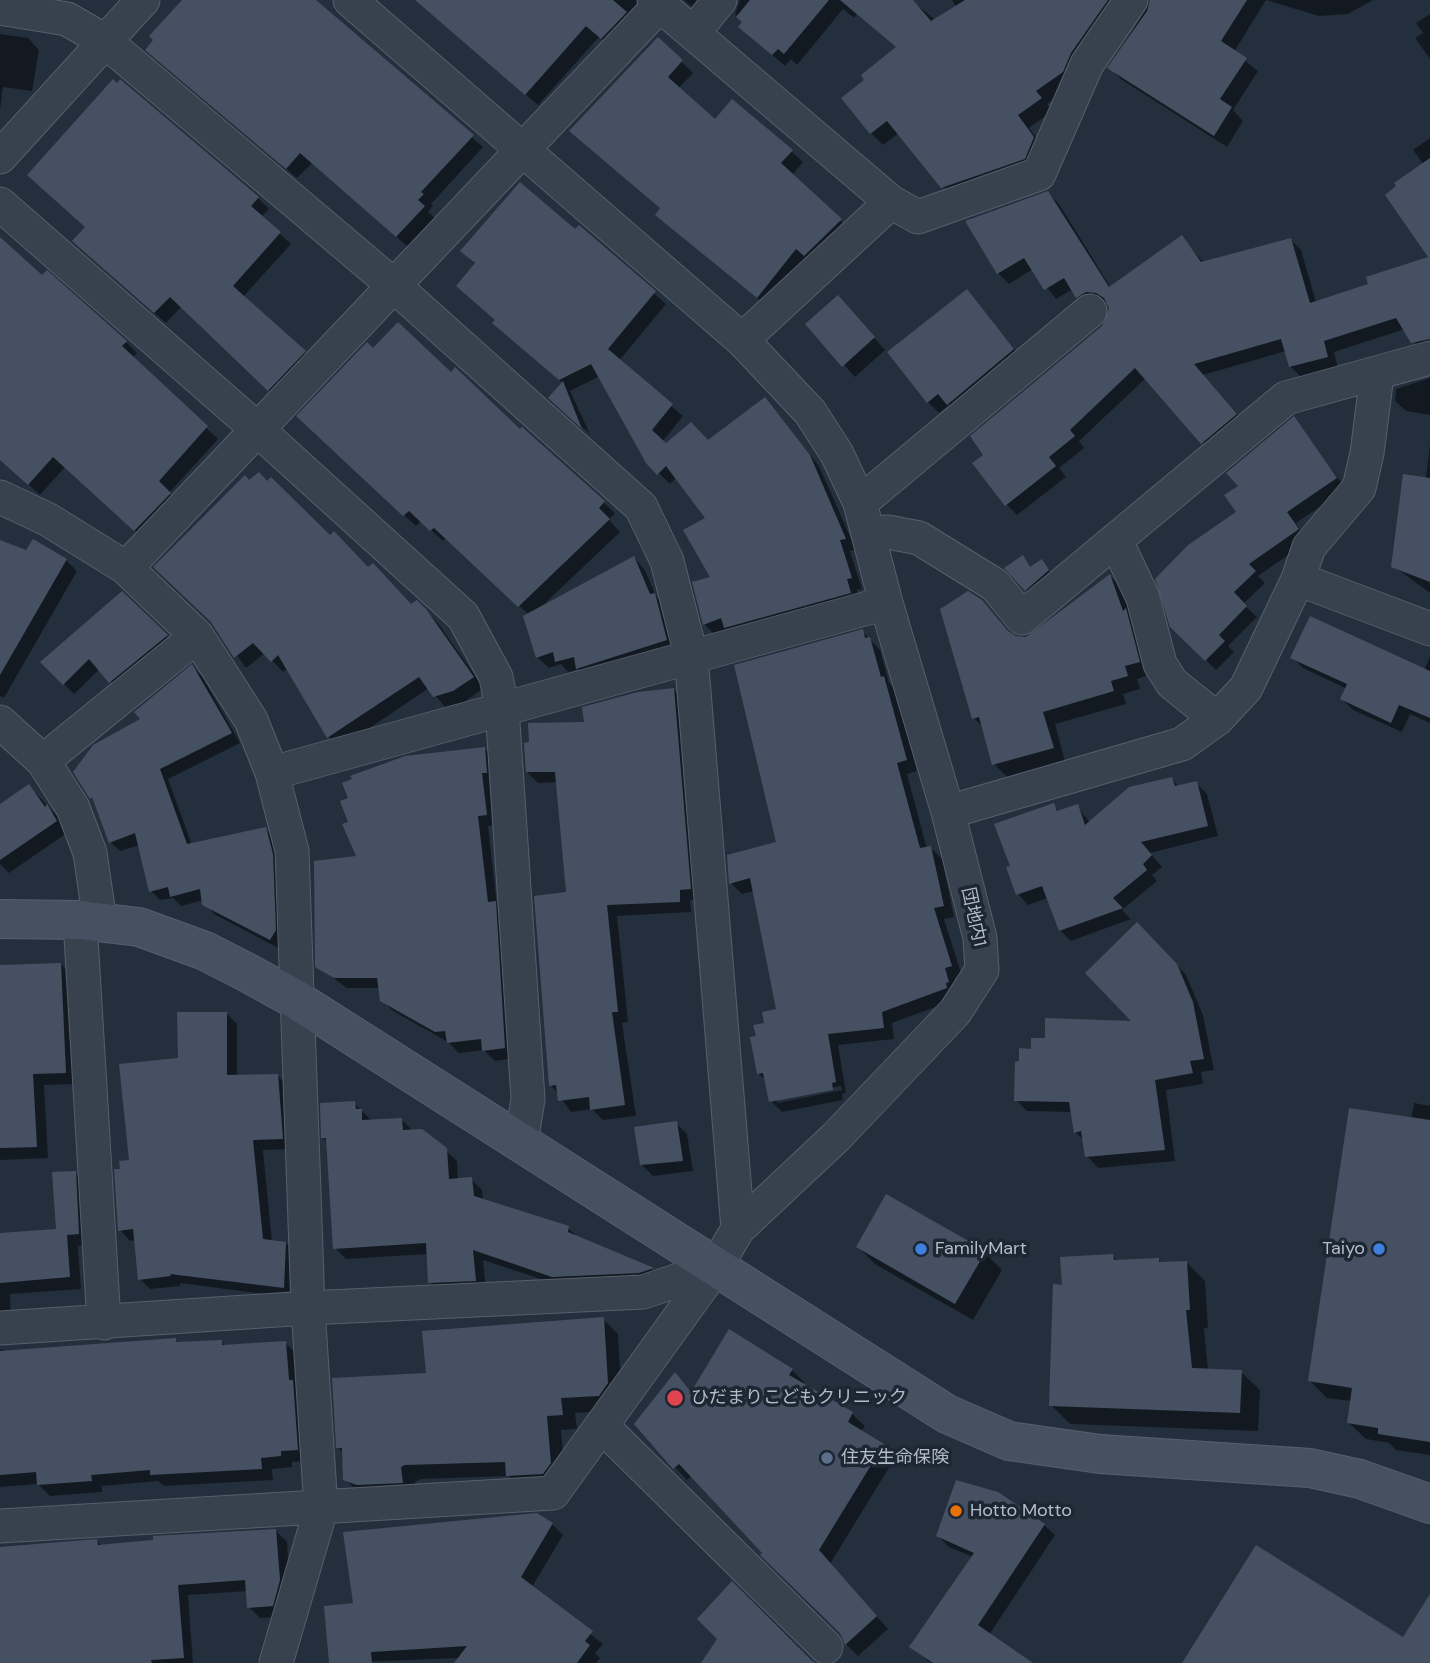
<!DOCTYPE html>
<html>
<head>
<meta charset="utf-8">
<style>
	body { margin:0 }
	canvas { display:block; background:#242f3e }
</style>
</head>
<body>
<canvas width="1430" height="1663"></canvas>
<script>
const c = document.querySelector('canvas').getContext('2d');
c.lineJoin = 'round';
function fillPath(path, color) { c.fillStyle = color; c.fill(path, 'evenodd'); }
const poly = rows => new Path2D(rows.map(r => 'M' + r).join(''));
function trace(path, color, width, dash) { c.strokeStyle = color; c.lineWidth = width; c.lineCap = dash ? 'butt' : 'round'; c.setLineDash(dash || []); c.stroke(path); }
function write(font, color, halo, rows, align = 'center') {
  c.font = font + ' "DM Sans","Noto Sans JP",sans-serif'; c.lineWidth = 7; c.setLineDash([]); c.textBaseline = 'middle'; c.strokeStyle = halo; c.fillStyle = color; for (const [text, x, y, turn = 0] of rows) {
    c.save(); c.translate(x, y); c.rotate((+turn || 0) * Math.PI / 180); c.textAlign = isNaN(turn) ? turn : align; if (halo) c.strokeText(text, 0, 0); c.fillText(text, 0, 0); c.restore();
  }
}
fillPath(poly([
	[184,0,315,0,483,147,431,204,433,206,428,212,435,218,408,247,312,163,297,178,158,60],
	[416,0,651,0,614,50,599,37,538,105],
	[684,0,707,0,697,11],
	[740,0,911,0,989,64,952,0,1130,0,1074,84,1047,104,1052,111,1029,128,1046,150,1037,170,955,200,899,133,883,145,871,133,867,80,897,48,857,14,854,18,843,9,797,65,791,59,785,66,740,27,744,23,735,14],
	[1151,0,1373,0,1348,14,1319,16,1266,0,1234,52,1258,71,1233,110,1243,121,1227,147,1122,80,1110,68],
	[1430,14,1430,59,1415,38,1423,33,1416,23],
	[0,34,28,38,39,50,32,91,3,87,0,110],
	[657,38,693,73,678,89,716,122,791,151,803,162,792,175,851,231,769,308,657,215,662,209],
	[120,82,258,198,269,209,261,217,291,244,243,297,315,362,279,400,182,306,166,323,85,252,87,228],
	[1430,138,1430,256,1424,165,1413,150],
	[1048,193,1059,204,1111,288,1182,238,1204,263,1290,239,1301,250,1316,302,1430,286,1430,352,1423,353,1405,329,1334,352,1338,368,1301,377,1290,366,1286,351,1203,375,1247,425,1213,453,1146,378,1079,441,1084,448,1059,468,1066,477,1017,515,1006,504,986,455,1104,327,1111,308,1108,303,1098,302,1088,307,1073,289,1056,299,1033,269,1009,284,998,273,967,222],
	[579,227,666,304,619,361,683,416,662,442,666,446,708,442,765,399,819,466,856,550,850,551,862,589,857,590,861,604,716,636,705,625,694,583,712,578,708,519,677,477,670,484,647,462,600,376,570,391,590,434,561,408,563,383,506,334,497,321,476,265,462,251,575,232],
	[0,243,42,278,47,273,126,342,137,353,132,358,218,439,169,493,181,505,147,541,65,467,40,495,0,458],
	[967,291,1024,361,959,415,949,405,939,413,928,402],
	[849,309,885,350,855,377,807,324],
	[373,351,451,374,521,432,523,429,615,513,609,520,620,532,540,608,634,558,645,570,656,596,666,606,678,651,588,679,578,669,568,672,561,664,549,668,537,657,529,615,446,538,443,541,421,521,416,526,310,428],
	[1430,378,1430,415,1406,411,1395,401,1396,389],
	[1294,419,1346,489,1296,523,1308,541,1258,576,1265,583,1243,604,1257,617,1228,646,1234,652,1216,670,1172,626],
	[1430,443,1430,593,1393,566,1426,479],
	[330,538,411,606,417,602,437,622,484,688,464,702,445,707,429,688,340,748,329,737,288,668,283,672,265,653,246,668,213,623],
	[0,542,27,553,66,560,77,571,4,698,0,696],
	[1023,557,1031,568,1042,561,1053,576,1031,595,1006,568],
	[1110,576,1123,589,1151,674,1137,679,1140,689,1123,694,1126,704,1055,724,1065,761,1007,777,994,764,984,728,974,718,981,601,1012,636,1026,639],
	[122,593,177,646,120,692,100,669,74,694,43,662],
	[862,631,880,650,889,683,895,689,917,771,907,774,927,849,931,848,942,859,954,917,944,919,962,976,955,978,959,992,957,999,892,1023,894,1039,838,1045,846,1093,842,1094,843,1100,782,1112,771,1101,767,1081,759,1074,758,1038,778,1011,754,891,742,894,731,883,778,844],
	[841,1086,842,1090,777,1103,777,1099],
	[1430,657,1430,723,1410,714,1402,732,1353,710,1342,699,1347,689,1303,668,1293,658,1424,670],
	[192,667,202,676,240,743,168,779,192,845,265,829,275,839,280,949,214,914,204,900,181,906,173,898,160,900,151,891,140,845,120,851,110,842,96,803,75,772,143,719],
	[674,690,685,701,701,900,690,900,691,912,617,916,628,1022,622,1023,636,1116,603,1120,592,1109,571,1112,551,1085,568,894,558,782,538,783,527,772,587,724],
	[485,749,495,760,496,825,488,826,497,906,506,914,515,1058,495,1061,484,1050,459,1053,448,1042,393,1011,382,1000,380,988,347,988,317,966,358,857],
	[1172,779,1179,787,1196,783,1207,794,1218,836,1150,853,1162,867,1152,875,1157,881,1122,910,1131,919,1071,941,1060,930,1048,898,1028,905,1018,894,1008,868,1053,805,1060,812,1077,806,1090,823],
	[29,786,58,817,67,833,9,873,0,864,0,806],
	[1137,925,1186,975,1203,1015,1214,1070,1201,1072,1203,1084,1166,1090,1175,1161,1098,1168,1087,1156,1085,1141,1075,1132,1072,1112,1027,1111,1016,1100,1033,1051,1135,1022],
	[61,964,72,976,77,1084,44,1085,48,1158,0,1160,0,967],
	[226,1013,237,1024,237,1077,277,1075,288,1086,293,1149,263,1150,272,1242,286,1243,296,1254,294,1298,180,1283,180,1286,150,1289,140,1279,135,1240,130,1241,120,1230,122,1170,131,1161,179,1059],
	[354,1103,372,1121,401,1119,413,1131,445,1150,457,1161,458,1180,471,1179,482,1190,483,1201,568,1228,580,1239,653,1270,663,1279,565,1287,483,1260,486,1291,441,1293,430,1282,428,1254,346,1259,335,1248,328,1142,323,1138],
	[1414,1103,1430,1106,1430,1455,1396,1450,1389,1443,1366,1439,1348,1422,1351,1401,1327,1398,1310,1381,1411,1119],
	[676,1123,687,1134,693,1171,653,1176,641,1164],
	[75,1173,87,1184,90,1245,78,1246,81,1289,10,1294,11,1320,0,1325,0,1235,58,1230],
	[858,1247,985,1253,1002,1270,973,1320,875,1264],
	[1113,1256,1119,1262,1158,1259,1163,1264,1186,1262,1205,1281,1208,1328,1204,1328,1208,1370,1241,1372,1260,1390,1258,1431,1070,1424,1051,1405,1063,1286],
	[603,1319,618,1334,622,1399,614,1410,575,1413,577,1429,561,1430,565,1478,523,1491,509,1476,421,1479,415,1482,417,1497,360,1494,345,1479,344,1453,338,1448,428,1374],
	[729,1332,792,1370,805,1383,803,1385,852,1414,865,1426,861,1432,883,1446,895,1458,830,1564,888,1629,858,1656,846,1644,841,1633,692,1476,687,1480,675,1467,675,1374,692,1393],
	[175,1340,179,1344,221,1341,226,1347,285,1343,297,1354,309,1461,292,1462,292,1467,272,1469,273,1480,164,1486,158,1481,102,1486,102,1492,50,1496,38,1484,0,1487,0,1349,10,1352],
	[552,1524,563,1535,532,1587,603,1644,595,1653,600,1658,596,1663,456,1663,461,1658,331,1663,355,1605],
	[1044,1525,1055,1535,989,1635,1013,1663,931,1663,911,1647,973,1557,949,1547,938,1536],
	[276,1531,287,1542,290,1592,283,1617,260,1618,249,1607,248,1591,188,1595,193,1663,0,1663,0,1548,97,1541,102,1546]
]), '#0007');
fillPath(poly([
	[182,0,316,0,474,135,421,192,424,194,418,200,425,206,396,237,300,153,286,169,145,50,153,40,149,36],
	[415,0,613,0,627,12,601,39,586,26,525,95],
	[750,0,829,0,784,54,778,49,772,55,738,27,742,22,736,17],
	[840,0,913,0,931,21,965,0,1108,0,1071,53,1063,72,1036,91,1042,98,1018,115,1034,137,1025,159,941,188,887,121,870,134,841,98,864,80,861,75,896,47],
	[1150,0,1247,0,1221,41,1247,58,1220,99,1232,107,1214,136,1107,68,1147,11],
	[658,37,683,60,668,77,715,119,732,99,793,150,781,163,842,219,804,256,796,249,757,298,655,215,660,208,569,131],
	[113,79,117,83,120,79,259,197,251,206,281,232,233,286,306,351,268,391,170,297,154,313,72,241,85,227,27,175],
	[1430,158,1430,339,1411,343,1396,318,1324,341,1328,357,1289,367,1281,339,1194,364,1237,414,1201,444,1135,368,1070,430,1075,436,1049,457,1056,466,1005,506,972,463,983,455,970,436,1102,326,1109,308,1104,298,1096,293,1086,292,1076,298,1064,278,1044,290,1024,258,997,274,965,221,1048,191,1109,287,1182,235,1201,262,1291,238,1310,303,1368,284,1366,277,1428,257,1385,195,1396,186,1394,183],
	[520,182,575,229,579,225,656,291,608,349,673,404,652,430,666,443,691,422,708,440,765,397,810,455,846,539,840,540,852,578,847,579,851,593,724,628,721,618,703,625,692,582,710,577,683,530,705,518,666,466,657,475,646,463,591,364,559,380,492,323,495,320,456,286,475,263,460,251],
	[0,237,42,275,47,270,127,341,122,346,208,426,159,481,171,493,134,531,53,457,28,485,0,460],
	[967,289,1014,349,947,405,938,394,927,403,887,352],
	[838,295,875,337,842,367,805,324],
	[398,322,451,372,455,367,520,429,522,427,605,501,599,508,610,519,518,607,434,528,430,531,409,511,403,516,296,416,367,342,373,348],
	[563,381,582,429,548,398],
	[1294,416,1337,478,1287,512,1299,529,1249,564,1256,571,1234,592,1247,606,1219,635,1225,641,1205,661,1170,627,1155,579,1188,545,1236,512,1224,495,1238,486,1226,473],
	[259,472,267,481,271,477,330,535,334,531,368,567,373,563,411,604,417,600,426,609,474,677,453,691,433,697,419,677,327,738,278,655,271,662,253,643,234,658,211,622,153,567,245,475,249,480],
	[1403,474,1430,478,1430,582,1391,567],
	[33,539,67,559,0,675,0,540,26,550],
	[1023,555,1030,567,1042,559,1049,570,1025,591,1004,568],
	[634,556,650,594,655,593,667,640,576,669,574,657,555,662,553,652,536,658,523,616],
	[1110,574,1123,611,1126,608,1140,662,1125,666,1128,676,1111,681,1114,691,1043,712,1054,748,992,765,979,717,972,719,940,609,968,591,982,600,1008,631,1016,636,1026,637],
	[122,591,168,635,109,683,89,659,63,685,40,662],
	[1310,616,1430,671,1430,718,1399,705,1391,723,1340,699,1347,684,1290,658],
	[863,629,865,638,870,637,881,677,884,676,907,760,897,763,920,848,931,846,944,906,934,908,952,966,945,968,949,982,946,983,947,988,882,1012,884,1028,828,1034,836,1082,832,1083,833,1090,769,1102,763,1073,757,1074,750,1037,756,1036,753,1025,764,1023,762,1012,776,1009,750,878,729,884,727,855,776,842,734,665],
	[192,664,232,733,160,769,187,844,266,827,273,854,276,930,270,940,202,905,200,889,170,897,168,887,149,892,135,833,109,843,92,797,90,799,73,772,93,745,140,719,134,712],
	[674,688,691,889,680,890,680,902,607,905,618,1012,612,1012,625,1105,590,1110,589,1097,558,1101,556,1085,549,1086,534,896,566,892,555,772,526,772,524,743,529,742,528,723,584,722,582,707,638,692],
	[485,747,487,773,482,773,487,815,478,816,488,902,496,901,505,1048,482,1051,481,1039,447,1043,445,1031,435,1032,380,1001,377,978,334,978,315,967,314,861,356,856,342,824,348,822,340,801,348,798,342,783,352,779,350,776,405,756],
	[1172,777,1175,786,1197,781,1208,826,1141,842,1152,855,1143,864,1147,870,1113,898,1123,908,1059,931,1042,886,1016,895,1006,867,1010,866,994,824,1054,803,1057,811,1078,804,1085,825,1129,787],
	[29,784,45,807,47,804,57,821,0,860,0,804],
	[1137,922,1177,964,1193,1002,1204,1059,1190,1061,1193,1073,1155,1080,1165,1150,1085,1157,1081,1131,1074,1133,1069,1102,1014,1101,1015,1062,1019,1061,1019,1048,1031,1049,1031,1038,1045,1038,1045,1018,1131,1021,1085,973],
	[61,963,66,1073,33,1074,37,1147,0,1148,0,965],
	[177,1012,227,1012,227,1075,278,1074,283,1139,253,1140,263,1239,286,1242,284,1288,170,1274,171,1276,138,1280,133,1229,118,1231,114,1169,120,1169,119,1161,129,1160,119,1064,178,1058],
	[355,1101,356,1109,362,1109,362,1120,402,1118,403,1130,422,1129,447,1148,449,1179,472,1177,474,1196,569,1226,568,1232,654,1268,639,1273,552,1277,473,1250,476,1281,428,1283,426,1243,333,1249,326,1138,321,1138,320,1103],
	[1349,1108,1430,1120,1430,1442,1378,1434,1378,1428,1347,1423,1352,1388,1308,1381],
	[677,1121,683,1161,640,1165,634,1127],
	[76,1171,79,1234,67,1235,70,1277,0,1283,0,1233,56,1229,52,1172],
	[886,1194,986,1251,955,1304,856,1247],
	[1113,1254,1114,1260,1159,1258,1159,1262,1187,1261,1190,1310,1186,1310,1192,1368,1242,1370,1240,1413,1049,1406,1053,1284,1062,1285,1060,1257],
	[604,1317,608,1383,599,1396,561,1398,563,1415,547,1416,551,1463,543,1474,506,1476,505,1462,405,1465,401,1467,403,1483,357,1485,343,1480,342,1448,336,1448,332,1378,426,1373,422,1331],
	[729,1329,793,1369,789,1375,853,1412,848,1422,884,1444,819,1550,877,1616,845,1645,840,1633,760,1555,762,1553,679,1464,673,1469,634,1424,675,1372,691,1392],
	[176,1338,176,1342,222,1340,222,1345,286,1341,289,1380,293,1380,298,1450,281,1451,281,1456,261,1458,262,1469,150,1475,150,1470,91,1475,92,1481,37,1485,36,1472,0,1475,0,1351],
	[956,1480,998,1492,1045,1524,978,1625,1033,1663,933,1663,909,1647,974,1553,936,1536],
	[537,1513,553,1523,521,1577,593,1631,585,1641,590,1645,577,1663,454,1663,467,1646,371,1652,372,1663,329,1663,324,1606,353,1603,343,1532],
	[276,1529,280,1580,273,1606,247,1608,245,1580,178,1585,184,1658,151,1660,152,1663,0,1663,0,1547,97,1539,98,1545,153,1540,153,1536],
	[1256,1545,1403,1637,1430,1594,1430,1663,1182,1663],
	[732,1581,812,1661,816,1663,701,1663,717,1639,697,1619]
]), '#455162');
const street = poly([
	[350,0,742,340],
	[0,8,67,19,105,41,392,284,641,507,667,561,691,655,738,1229,715,1268,553,1493,0,1526],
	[693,33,720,0],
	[0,157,143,0],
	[891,202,918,217,1039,174,1087,64,1131,0],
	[0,204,257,429,463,616,496,677,502,708,528,1099,521,1143],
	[0,497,47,519,126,568,197,636,251,720,272,773,292,851,308,1308,321,1509,276,1663],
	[860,503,1090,311],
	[869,534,888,532,919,538,995,585,1022,618,1286,398,1430,358],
	[1116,541,1143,598,1160,664,1172,683,1217,719],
	[126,568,660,5],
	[1298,579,1430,629],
	[0,722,43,761,73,808,90,853,100,922],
	[43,761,197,636],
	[272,773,886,603,860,503,837,454,810,412,742,340,891,202,654,0],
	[948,812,1182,744,1217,719,1246,688,1298,579,1309,547,1359,488,1367,453,1377,375],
	[80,920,104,1323],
	[738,1229,836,1137,955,1012,982,970,980,938,948,812,886,603],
	[0,1328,308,1308,643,1292,715,1268],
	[602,1426,826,1647]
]);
const secondary = poly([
	[0,919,80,920,139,927,205,951,248,973,295,999,947,1414,1009,1441,1100,1454,1310,1468,1360,1479,1430,1504]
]);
trace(street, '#565f6c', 35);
trace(secondary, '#565f6c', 40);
trace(street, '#38414e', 33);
trace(secondary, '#465061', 38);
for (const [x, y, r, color] of [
	[921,1249,7,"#3f7fe0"],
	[1379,1249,7,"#3f7fe0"],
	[675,1398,9,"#e0444e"],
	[827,1458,7,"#5c6f8a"],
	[956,1511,7,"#e8710a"]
]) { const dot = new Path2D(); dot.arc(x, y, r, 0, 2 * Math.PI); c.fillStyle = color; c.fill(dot); trace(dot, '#1d2633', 2.5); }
write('18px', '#b4bcc9', '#1d2633', [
	["団地内1",973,917,78]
]);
write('18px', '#b4bcc9', '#1d2633', [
	["FamilyMart",935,1249],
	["Taiyo",1365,1249,"right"],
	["ひだまりこどもクリニック",691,1398],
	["住友生命保険",841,1458],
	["Hotto Motto",970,1511]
], 'left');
</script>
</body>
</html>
